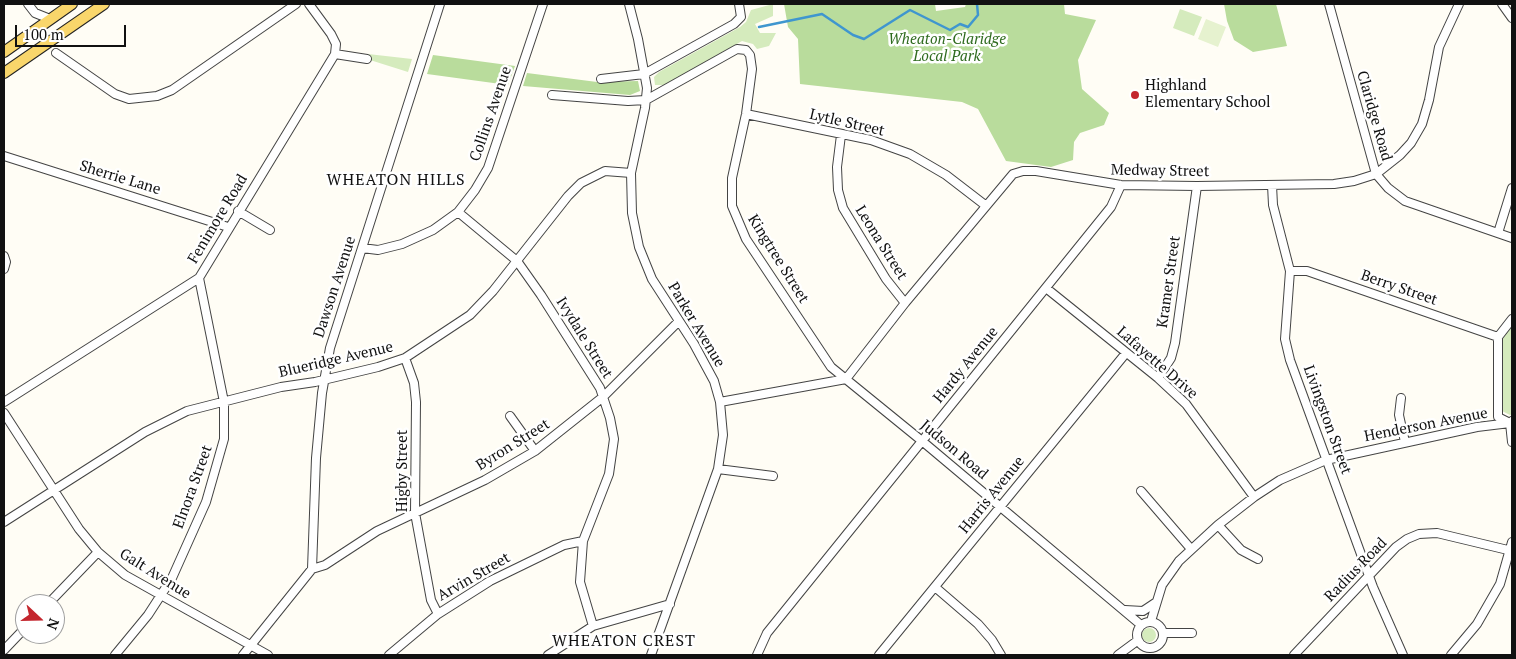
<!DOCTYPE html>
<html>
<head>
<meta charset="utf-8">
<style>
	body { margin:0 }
	#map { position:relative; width:1516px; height:659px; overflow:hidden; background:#fffdf5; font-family:"PT Serif",serif }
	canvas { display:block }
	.frame { position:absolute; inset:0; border:5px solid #111; pointer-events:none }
	.north { position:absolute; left:15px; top:594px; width:50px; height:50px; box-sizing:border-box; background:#fff; border:1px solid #a0a0a0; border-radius:50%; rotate:111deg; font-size:14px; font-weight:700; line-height:20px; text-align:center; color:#111 }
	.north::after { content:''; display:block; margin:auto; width:18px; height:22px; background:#c4262e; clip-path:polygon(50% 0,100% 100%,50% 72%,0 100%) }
	.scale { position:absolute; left:15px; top:25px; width:111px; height:22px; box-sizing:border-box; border:2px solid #111; border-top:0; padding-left:6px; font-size:15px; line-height:18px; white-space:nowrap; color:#111; -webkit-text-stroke:4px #fff; paint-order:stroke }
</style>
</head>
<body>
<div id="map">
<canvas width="1516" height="659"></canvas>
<div class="frame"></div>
<div class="north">N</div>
<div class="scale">100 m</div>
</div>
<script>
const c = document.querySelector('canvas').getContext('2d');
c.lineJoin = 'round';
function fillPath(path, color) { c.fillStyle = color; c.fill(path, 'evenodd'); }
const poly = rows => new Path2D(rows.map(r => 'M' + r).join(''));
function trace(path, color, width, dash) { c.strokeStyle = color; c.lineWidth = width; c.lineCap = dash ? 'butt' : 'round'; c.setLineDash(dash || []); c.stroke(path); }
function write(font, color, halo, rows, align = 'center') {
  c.font = font + ' "PT Serif",serif'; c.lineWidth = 5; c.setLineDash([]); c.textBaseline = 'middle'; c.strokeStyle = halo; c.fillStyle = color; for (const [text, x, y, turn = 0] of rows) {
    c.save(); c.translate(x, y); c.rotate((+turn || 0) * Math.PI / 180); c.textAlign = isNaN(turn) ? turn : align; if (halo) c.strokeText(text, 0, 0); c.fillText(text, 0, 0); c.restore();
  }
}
fillPath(poly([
	[773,4,773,16,755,24,760,33,776,33,769,46,757,49,753,44,742,41,665,85,655,85,654,77,659,72,740,27,746,22,751,10],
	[1180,9,1202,17,1194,36,1173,28],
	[368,54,412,59,408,72,370,60],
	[1512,323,1512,414,1510,415,1502,411,1501,403,1501,342],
	'1142 635a7 7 0 1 1 14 0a7 7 0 1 1-14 0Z'
]), '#d5ebbd');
fillPath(poly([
	[784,4,935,4,936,11,965,7,966,4,1064,4,1065,14,1096,20,1078,60,1082,89,1109,113,1104,125,1080,133,1074,142,1073,160,1051,167,1006,161,978,109,962,102,800,84,798,39,788,27],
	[1224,4,1276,4,1287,46,1253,52,1234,40,1227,21],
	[433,55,515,66,508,85,427,74],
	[527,73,597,82,638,81,640,91,630,95,523,86]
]), '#b9dc9c');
fillPath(poly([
	[1206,19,1226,27,1218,47,1198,39]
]), '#e6f2cf');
trace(poly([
	[759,27,822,14,853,35,864,39,910,10,950,30,960,24,968,27,978,15,977,4]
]), '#3f96cf', 2.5);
const minor = poly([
	[28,4,35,13,50,19],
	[629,4,638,39,647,88,645,108,631,173,632,213,639,247,652,279,694,344,714,381,720,402,723,435,718,469,651,655],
	[1329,4,1376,174,1388,188,1405,201,1512,238],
	[1502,4,1512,18],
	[56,53,115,94,129,99,157,96,172,90,296,4],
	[335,54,367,59],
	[601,79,644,74,734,24,741,17,739,4],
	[552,95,628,101,646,100,737,49,746,50,750,55,752,69,746,114,732,178,732,206,746,239,831,367,922,441,1141,625],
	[746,114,871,140,910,154,946,175,985,205],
	[841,135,837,167,838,190,843,208,886,279,905,303],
	[4,156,228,227],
	[1272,185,1273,205,1290,271,1285,339,1290,360,1373,587,1403,655],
	[238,211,270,230],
	[458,212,517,261,541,295,600,388,610,418,614,439,609,474,583,541,580,582,593,626],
	[1498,233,1512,188],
	[362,248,378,250,402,244,433,230,458,212,475,190,488,168,543,4],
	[4,256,6,262,4,269],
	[1290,271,1307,271,1498,337],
	[1046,288,1158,378,1186,404,1254,497],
	[405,358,414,383,416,402,415,513,431,600,438,614],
	[1158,378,1171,358,1175,343,1197,186],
	[846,379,905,303,1013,174,1023,171,1036,171,1121,185,1197,186,1334,184,1354,181,1376,174,1400,155,1411,143,1422,124,1429,100,1439,47,1459,4],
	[1401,398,1399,415,1405,442],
	[4,402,199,278,335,54,336,44,331,34,309,4],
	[720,402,846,379],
	[4,413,79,529,98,552,125,575,268,655],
	[510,416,535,451],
	[1510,423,1498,417,1498,337,1512,319],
	[1510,423,1512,442],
	[718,469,773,476],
	[1141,491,1191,549],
	[4,522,145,432,187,411,281,387,315,382,378,367,405,358,470,315,493,291,568,196,581,183,605,171,631,173],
	[1218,525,1241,550,1258,559],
	[312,569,325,565,377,531,485,480,535,451,603,397,678,322],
	[935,587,978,624,992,640,1001,655],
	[48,604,98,552],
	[1125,610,1143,611,1155,603],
	[1151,621,1162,585,1179,561,1218,525,1254,497,1280,480,1326,460,1477,427,1510,423,1512,421],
	'1137 635a13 13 0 1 1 26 0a13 13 0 1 1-26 0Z',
	[1163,633,1192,633],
	[4,650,25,628],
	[115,655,148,615,172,578,206,502,224,439,224,402,199,278],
	[243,655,312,569,316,458,322,393,330,348,440,4],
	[389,655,438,614,490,581,564,545,583,541],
	[548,655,593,626,670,604],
	[757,655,767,633,1111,207,1121,185],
	[879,655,1126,353],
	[1118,655,1137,641],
	[1294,655,1396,547,1407,539,1419,534,1437,533,1512,551],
	[1451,655,1477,624,1500,584,1512,542]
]);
const major = poly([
	[4,52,72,4],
	[4,73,104,4]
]);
trace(minor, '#444', 10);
trace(major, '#222', 12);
trace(minor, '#fff', 8);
trace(major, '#f9d66b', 10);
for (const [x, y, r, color] of [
	[1135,95,5,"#c4262e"]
]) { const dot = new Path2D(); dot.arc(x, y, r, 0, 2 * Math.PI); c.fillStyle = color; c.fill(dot); trace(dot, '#fff', 2); }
write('italic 15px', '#2f6b1f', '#fff', [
	["Wheaton-Claridge",947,40],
	["Local Park",947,57]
]);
write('15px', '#111', '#fff', [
	["Highland",1145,86],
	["Elementary School",1145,103]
], 'left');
write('15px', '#111', '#fff', [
	["Collins Avenue",491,114,-71],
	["Claridge Road",1374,116,74],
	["Lytle Street",847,123,13],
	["Medway Street",1160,171,1],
	["Sherrie Lane",120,178,17],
	["Fenimore Road",218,219,-59],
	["Leona Street",881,243,58],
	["Kingtree Street",778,259,58],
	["Kramer Street",1169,282,-82],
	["Dawson Avenue",335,287,-72],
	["Berry Street",1399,288,19],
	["Parker Avenue",696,325,59],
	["Ivydale Street",584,338,58],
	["Blueridge Avenue",336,360,-13],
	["Lafayette Drive",1157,363,41],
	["Hardy Avenue",966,365,-51],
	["Livingston Street",1327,420,70],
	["Henderson Avenue",1426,425,-11],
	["Byron Street",513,445,-32],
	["Judson Road",954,450,40],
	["Higby Street",403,471,-90],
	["Elnora Street",193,487,-70],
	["Harris Avenue",992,495,-51],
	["Radius Road",1356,570,-46],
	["Galt Avenue",155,574,32],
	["Arvin Street",474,577,-30]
]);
c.letterSpacing = '1px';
write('16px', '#111', '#fff', [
	["WHEATON HILLS",396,180],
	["WHEATON CREST",624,641]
]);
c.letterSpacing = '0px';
</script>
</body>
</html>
